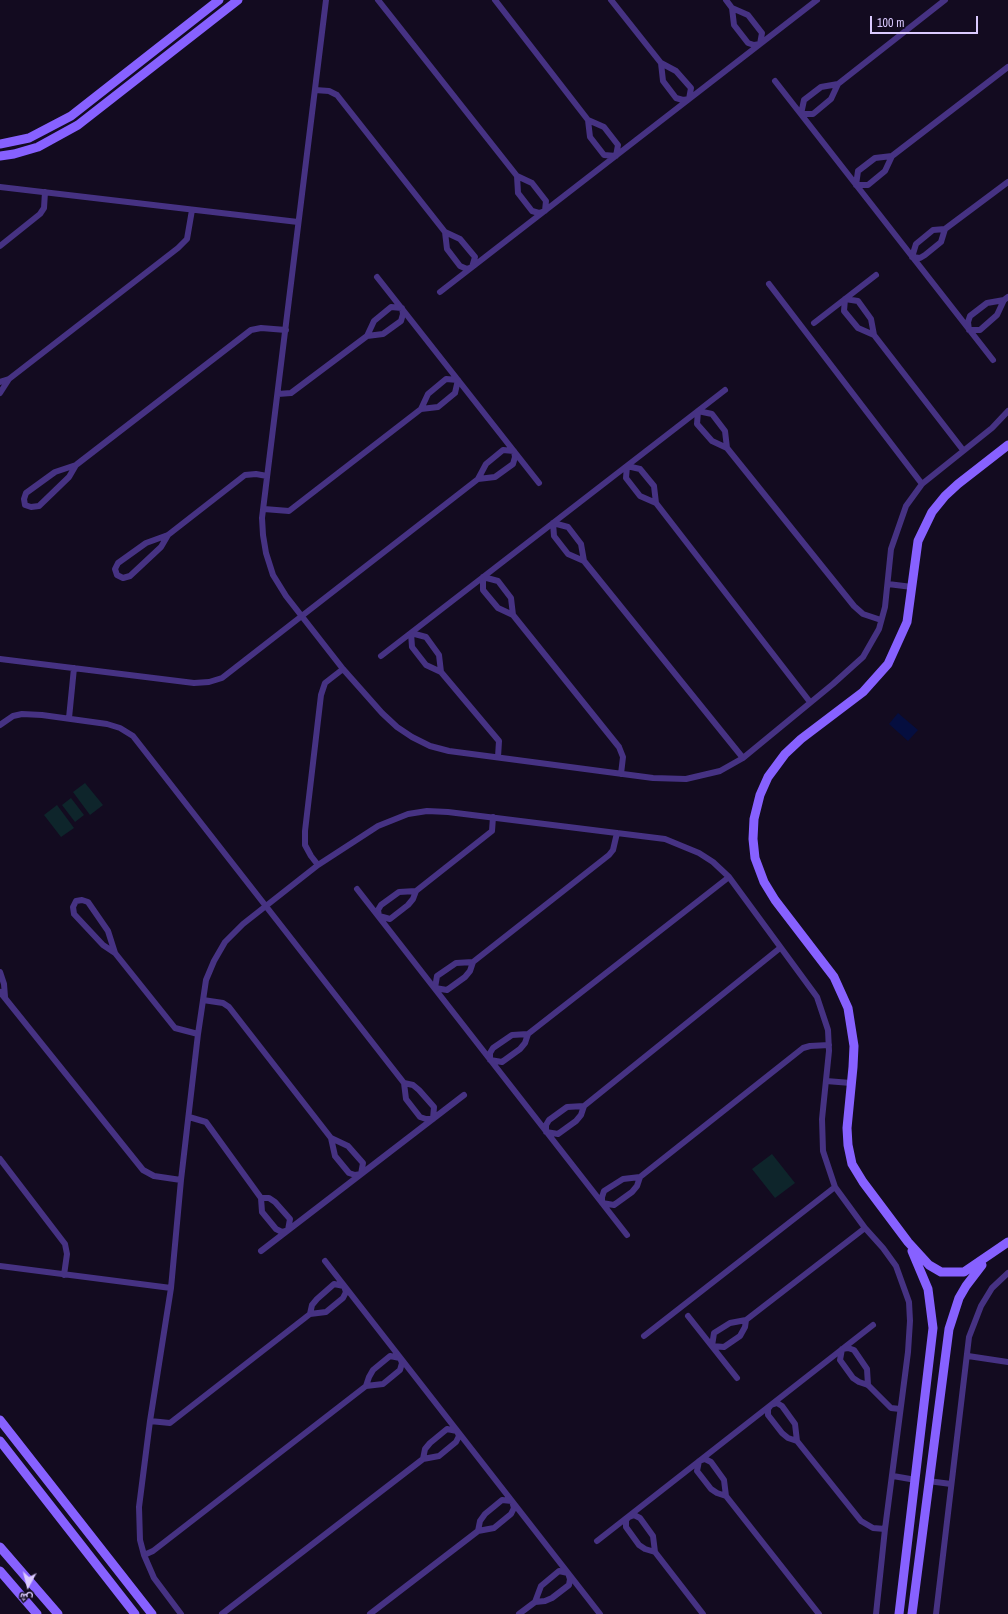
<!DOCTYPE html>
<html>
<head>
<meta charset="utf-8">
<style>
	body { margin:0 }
	#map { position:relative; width:1008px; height:1614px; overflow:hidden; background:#130b20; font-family:"Archivo Narrow",Vazirmatn,sans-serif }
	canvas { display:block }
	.north { position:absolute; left:8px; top:1566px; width:40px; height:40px; -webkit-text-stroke:3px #130b20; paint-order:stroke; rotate:187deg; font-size:11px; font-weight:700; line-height:16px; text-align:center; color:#dbcaff }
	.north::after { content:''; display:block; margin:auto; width:14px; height:18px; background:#dbcaff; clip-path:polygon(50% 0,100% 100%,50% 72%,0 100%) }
	.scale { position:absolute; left:870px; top:16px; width:108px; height:18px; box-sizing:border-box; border:2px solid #dbcaff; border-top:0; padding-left:5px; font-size:12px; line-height:14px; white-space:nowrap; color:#dbcaff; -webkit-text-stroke:3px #130b20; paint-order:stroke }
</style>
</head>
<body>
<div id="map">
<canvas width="1008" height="1614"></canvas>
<div class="north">ش</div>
<div class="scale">100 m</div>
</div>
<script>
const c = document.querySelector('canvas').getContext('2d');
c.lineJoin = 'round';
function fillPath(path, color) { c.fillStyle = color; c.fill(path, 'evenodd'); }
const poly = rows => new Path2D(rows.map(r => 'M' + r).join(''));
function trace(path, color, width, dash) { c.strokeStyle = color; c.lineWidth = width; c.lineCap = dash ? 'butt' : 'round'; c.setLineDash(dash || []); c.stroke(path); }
fillPath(poly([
	[85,783,103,805,90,815,73,792],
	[71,798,84,815,75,822,62,805],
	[57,805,74,828,61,837,44,815],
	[772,1154,795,1183,775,1198,752,1169]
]), '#0e252b');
fillPath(poly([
	[898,713,918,730,908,741,889,724]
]), '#050e3f');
trace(poly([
	[326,0,262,518,263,535,266,553,273,575,286,596,343,669,382,713,397,727,412,737,430,746,449,751,653,778,686,779,720,771,743,758,833,684,863,657,879,629,885,607,891,549,906,506,922,484,992,428,1008,411],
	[378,0,517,176,532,183,546,201,545,211,539,213,532,211,518,193,517,176],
	[495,0,588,120,604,127,618,145,616,156,604,155,590,137,588,120],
	[611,0,661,63,676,71,691,88,689,99,683,100,676,98,663,81,661,63],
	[726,0,732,8,748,15,762,33,760,44,754,45,748,43,734,25,732,8],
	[775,81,993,360],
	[838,84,831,99,813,114,801,114,804,100,821,87,838,84,945,0],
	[315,90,329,91,337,95,445,232,460,239,475,257,472,267,467,269,460,266,447,249,445,232],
	[892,156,885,171,868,185,856,185,858,171,875,158,892,156,1008,67],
	[0,187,298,222],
	[945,229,941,242,925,255,920,258,912,257,916,244,933,230,945,229,1008,182],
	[0,246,40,214,44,208,45,192],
	[377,277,539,483],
	[769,284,922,484],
	[440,292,817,0],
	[1004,300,997,315,980,330,969,330,968,322,970,316,987,303,1004,300,1008,297],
	[814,323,876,275],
	[874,335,858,328,844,311,845,299,858,301,871,319,874,335,963,450],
	[0,382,9,379,178,248,187,239,192,210],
	[0,393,9,379],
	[278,394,291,393,367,336,383,334,401,321,403,314,402,308,391,307,374,321,367,336],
	[727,448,712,441,697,424,698,411,712,414,725,431,727,448,854,606,863,614,881,620],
	[76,465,69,477,39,506,31,507,25,505,24,499,26,493,55,472,76,465,251,330,261,328,286,330],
	[656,503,640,496,626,478,627,466,640,469,654,486,656,503,810,702],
	[264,509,289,511,421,409,438,407,455,393,458,380,446,379,428,394,421,409],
	[168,535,161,547,130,576,123,578,117,575,115,569,118,563,146,543,168,535,245,475,256,474,267,476],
	[584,561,568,554,554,536,553,523,568,527,581,544,584,561,743,758],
	[888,584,912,587],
	[513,615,498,608,483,590,483,577,498,581,511,598,513,615,619,747,623,757,621,774],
	[381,656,725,390],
	[0,659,194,683,209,682,222,678,478,479,495,477,513,464,515,457,514,451,503,450,486,464,478,479],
	[441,672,439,655,426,637,411,633,412,647,426,665,441,672,499,741,498,757],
	[69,718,74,668],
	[0,725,13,716,22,714,42,715,107,724,120,728,133,736,404,1083,406,1099,420,1117,426,1119,433,1119,434,1107,419,1090,413,1085,404,1083],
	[318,865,311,856,305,845,305,831,321,695,325,683,343,669],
	[357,889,627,1235],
	[416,891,399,892,381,905,378,910,379,916,390,919,408,905,413,899,416,891,492,831,493,817],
	[115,953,103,945,74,914,73,907,76,901,82,900,88,902,108,931,115,953,175,1028,198,1034],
	[473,962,456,963,437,976,435,988,447,990,465,977,470,971,473,962,609,855,613,850,617,833],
	[0,972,4,984,5,997],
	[0,992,143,1170,154,1176,181,1180],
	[203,1000,223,1003,229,1007,331,1138,335,1156,349,1173,355,1175,361,1174,363,1163,348,1146,331,1138],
	[528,1034,512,1035,493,1048,490,1053,490,1060,502,1062,520,1049,525,1043,528,1034,729,877],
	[826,1081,851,1083],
	[584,1106,567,1107,549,1120,546,1125,546,1132,558,1134,576,1121,581,1115,584,1106,780,948],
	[189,1117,206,1122,261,1198,262,1212,276,1229,282,1232,288,1230,290,1219,275,1202,269,1198,261,1198],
	[0,1159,65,1244,67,1254,64,1275],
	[640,1177,623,1179,604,1191,602,1197,602,1203,614,1205,632,1192,637,1186,640,1177,803,1048,810,1046,829,1045],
	[261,1251,464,1095],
	[325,1261,600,1614],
	[0,1266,171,1288],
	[688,1316,737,1378],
	[746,1320,745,1327,740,1336,724,1347,712,1346,714,1333,730,1323,746,1320,865,1228],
	[644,1336,835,1187],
	[968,1356,1008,1362],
	[868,1385,867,1369,854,1350,848,1348,842,1349,840,1360,853,1378,859,1382,868,1385,891,1408,900,1409],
	[150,1421,170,1423,310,1314,326,1312,343,1298,346,1292,344,1286,334,1284,317,1299,312,1305,310,1314],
	[797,1441,795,1424,782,1406,777,1403,771,1405,768,1409,768,1415,782,1433,788,1438,797,1441,861,1521,873,1528,885,1529],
	[893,1476,916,1480],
	[928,1481,951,1484],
	[726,1496,724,1480,711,1462,705,1459,699,1461,697,1471,711,1489,717,1493,726,1496,819,1614],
	[597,1541,873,1325],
	[655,1552,645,1549,639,1545,626,1527,626,1520,629,1517,634,1515,640,1518,653,1536,655,1552,703,1614],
	[144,1555,153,1551,366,1386,383,1384,400,1370,402,1363,400,1358,390,1356,373,1370,369,1377,366,1386],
	[181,1614,154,1578,144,1555,140,1540,139,1507,150,1421,171,1288,181,1180,198,1034,206,980,214,961,225,942,243,924,318,865,378,826,408,814,427,811,448,812,665,839,699,853,713,862,729,877,817,997,828,1030,829,1051,822,1119,823,1151,835,1187,865,1228,883,1248,896,1266,909,1302,910,1321,908,1352,885,1529,876,1614],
	[222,1614,423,1459,439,1456,456,1442,459,1436,457,1431,447,1429,430,1443,425,1449,423,1459],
	[370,1614,478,1531,494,1528,511,1514,514,1508,512,1501,502,1500,485,1514,480,1521,478,1531],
	[519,1614,535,1602,545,1601,552,1598,569,1585,570,1579,568,1573,559,1571,541,1586,535,1602],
	[936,1614,969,1337,981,1306,992,1288,1008,1273]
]), '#463283', 6);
trace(poly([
	[0,144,29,138,71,116,219,0],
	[0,156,14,154,38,147,78,125,238,0],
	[1008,445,958,484,945,496,932,512,918,541,907,622,888,664,863,692,801,739,785,754,768,777,760,795,754,819,753,839,755,858,764,882,775,900,834,977,848,1008,854,1046,853,1067,847,1128,848,1145,852,1164,863,1182,908,1242,929,1265,941,1272,964,1272,1008,1242],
	[0,1420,152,1614],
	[0,1441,135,1614],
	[0,1547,58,1614],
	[0,1571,37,1614],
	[899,1614,933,1328,928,1289,912,1251],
	[912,1614,949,1329,959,1298,966,1286,982,1265]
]), '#8761ff', 9);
</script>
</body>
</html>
